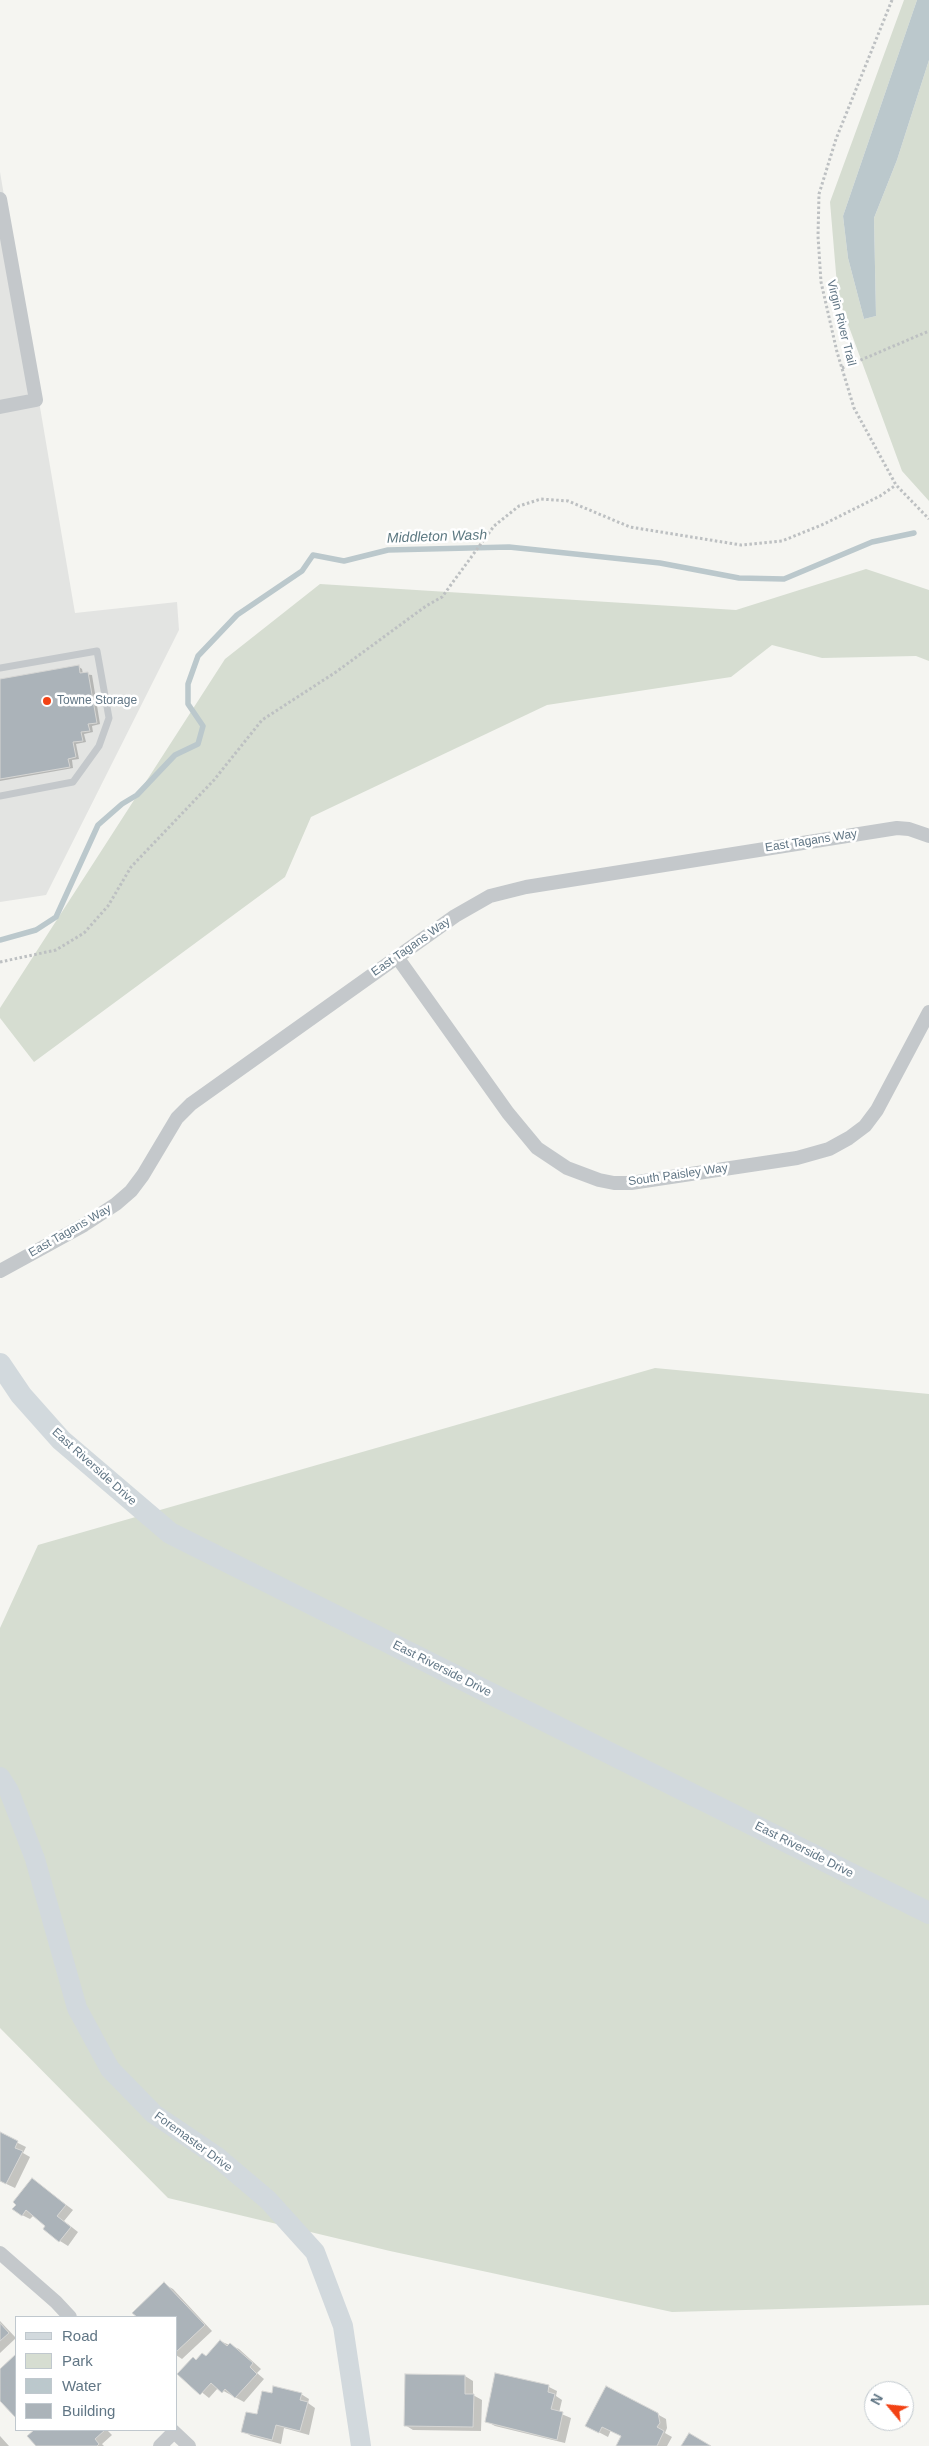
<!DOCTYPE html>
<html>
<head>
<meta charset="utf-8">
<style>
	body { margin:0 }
	#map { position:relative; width:929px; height:2446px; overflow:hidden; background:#f5f5f1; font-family:Arial,sans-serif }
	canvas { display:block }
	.legend { position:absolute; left:15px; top:2316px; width:162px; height:115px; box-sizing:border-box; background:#fff; border:1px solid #c0c8ce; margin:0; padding:6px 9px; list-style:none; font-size:15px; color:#617685 }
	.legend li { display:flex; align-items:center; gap:10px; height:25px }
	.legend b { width:25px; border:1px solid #c0c8ce }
	.north { position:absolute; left:864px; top:2381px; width:50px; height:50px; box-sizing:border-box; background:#fff; border:1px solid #c0c8ce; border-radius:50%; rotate:298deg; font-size:14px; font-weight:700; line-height:20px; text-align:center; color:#617685 }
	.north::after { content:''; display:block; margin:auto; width:18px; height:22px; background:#f24214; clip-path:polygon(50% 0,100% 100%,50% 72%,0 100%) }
</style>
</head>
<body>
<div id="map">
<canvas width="929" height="2446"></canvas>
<ul class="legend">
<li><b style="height:6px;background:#d2d9dd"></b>Road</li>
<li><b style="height:14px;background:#d6ddd1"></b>Park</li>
<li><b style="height:14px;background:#bbc8cc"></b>Water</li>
<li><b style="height:14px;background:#abb3b9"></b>Building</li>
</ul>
<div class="north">N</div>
</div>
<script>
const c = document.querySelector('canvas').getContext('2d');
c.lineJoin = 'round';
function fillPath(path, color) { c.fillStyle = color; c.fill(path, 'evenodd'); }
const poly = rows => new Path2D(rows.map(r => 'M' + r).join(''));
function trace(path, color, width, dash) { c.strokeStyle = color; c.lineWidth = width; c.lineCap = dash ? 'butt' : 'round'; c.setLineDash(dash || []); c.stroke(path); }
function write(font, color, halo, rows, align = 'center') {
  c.font = font + ' Arial,sans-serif'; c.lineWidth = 5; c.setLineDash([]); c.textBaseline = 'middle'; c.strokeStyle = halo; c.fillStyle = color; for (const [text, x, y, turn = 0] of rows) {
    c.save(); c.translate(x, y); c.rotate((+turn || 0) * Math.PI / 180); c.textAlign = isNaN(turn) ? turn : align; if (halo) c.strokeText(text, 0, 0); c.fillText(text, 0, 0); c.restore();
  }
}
fillPath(poly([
	[0,172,75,613,177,602,179,630,46,895,0,902]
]), '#e3e4e2');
fillPath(poly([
	[904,0,917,0,843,216,848,258,864,319,876,316,874,218,897,160,929,60,929,501,902,471,838,297,830,202],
	[866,569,929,590,929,661,916,656,822,658,772,645,731,677,547,705,311,817,285,877,34,1062,0,1018,0,1008,225,659,320,584,736,610],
	[655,1368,929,1394,929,2305,672,2312,390,2251,168,2198,0,2028,0,1628,38,1545]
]), '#d6ddd1');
fillPath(poly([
	[917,0,929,0,929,60,897,160,874,218,876,316,864,319,848,258,843,216]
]), '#bbc8cc');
fillPath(poly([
	[79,667,82,669,83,674,92,675,100,724,92,726,93,732,84,734,86,742,76,744,79,759,72,760,73,768,0,781,0,680],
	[0,2134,26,2147,23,2153,30,2157,15,2188,0,2181],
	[32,2179,73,2210,64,2221,78,2232,68,2246,60,2241,47,2225,34,2215,30,2219,22,2215],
	[164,2284,173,2289,212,2331,182,2359,176,2355,176,2317,137,2317,134,2313],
	[0,2321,16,2338,0,2353],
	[220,2341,239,2349,261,2369,257,2373,264,2379,244,2402,218,2388,209,2398,179,2374,197,2361,207,2357],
	[16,2356,16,2416,0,2399,0,2371],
	[465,2376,473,2381,473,2395,482,2400,481,2431,413,2430,405,2425],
	[549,2387,557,2391,556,2396,562,2400,559,2413,571,2418,565,2443,495,2426,486,2421],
	[301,2394,309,2399,308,2403,315,2408,309,2435,284,2428,281,2444,251,2436,243,2431,257,2416,272,2395],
	[657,2414,666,2419,667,2428,665,2433,672,2437,667,2446,618,2446,623,2436,611,2430,608,2437,587,2426],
	[36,2430,107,2430,112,2435,102,2444,104,2446,37,2446,29,2436],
	[0,2436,9,2446,0,2446]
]), '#0003');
trace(poly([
	[0,940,36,930,56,917,98,825,122,804,137,795,175,755,198,744,203,726,188,704,188,684,198,656,237,615,302,571,313,555,344,561,388,550,509,547,660,563,739,578,784,579,872,542,914,533]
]), '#bbc8cc', 5.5);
const building = poly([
	[79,665,80,673,88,672,97,723,88,724,90,731,81,732,83,741,73,742,76,757,68,759,70,767,0,779,0,679,79,665],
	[0,2132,18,2141,15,2148,23,2151,6,2184,0,2181,0,2132],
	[32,2178,66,2205,57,2216,71,2227,59,2242,43,2229,45,2226,26,2210,22,2216,12,2209,16,2205,13,2202,32,2178],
	[164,2282,205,2325,176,2352,176,2317,137,2317,132,2313,164,2282],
	[0,2323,9,2333,0,2341,0,2323],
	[220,2340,227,2346,230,2343,253,2363,250,2367,257,2374,235,2398,225,2389,222,2393,211,2383,200,2395,177,2374,193,2357,196,2360,202,2353,206,2356,220,2340],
	[16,2354,16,2416,15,2417,0,2401,0,2369,16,2354],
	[495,2373,549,2385,548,2392,555,2394,551,2409,563,2412,557,2440,485,2422,495,2373],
	[405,2374,465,2375,465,2394,474,2394,473,2427,404,2426,405,2374],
	[273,2386,302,2393,300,2400,308,2402,300,2431,276,2425,272,2440,241,2432,246,2412,257,2414,262,2391,272,2393,273,2386],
	[606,2386,658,2413,660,2423,657,2427,664,2431,657,2446,616,2446,621,2436,602,2427,599,2433,585,2426,606,2386],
	[34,2430,105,2430,95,2439,99,2444,97,2446,36,2446,27,2436,34,2430],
	[689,2433,711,2446,681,2446,689,2433]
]);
fillPath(building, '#abb3b9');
trace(building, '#d6d6d4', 1);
trace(poly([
	[892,0,836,139,819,194,818,236,821,282,837,352,854,408,896,485,929,519],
	[842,368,929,331],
	[0,962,56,950,84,933,108,906,131,867,214,780,262,720,336,672,426,606,442,597,494,526,519,506,541,499,568,501,630,527,741,545,782,541,824,524,880,496,896,485]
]), '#bdc0c2', 3, [2.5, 2.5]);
trace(poly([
	[0,668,97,651,109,718,99,746,73,782,0,796]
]), '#c4c8cb', 7);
trace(poly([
	[0,199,36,400,0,407],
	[397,957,508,1113,537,1148,567,1168,599,1180,614,1183,631,1183,797,1158,829,1149,849,1138,865,1126,877,1110,929,1012],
	[0,1271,84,1225,116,1204,131,1191,143,1175,177,1118,191,1104,455,916,490,896,526,887,897,828,909,829,929,836],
	[0,2253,56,2302,70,2317],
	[172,2430,189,2446],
	[160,2446,174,2432]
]), '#c4c8cb', 14);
trace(poly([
	[0,1777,9,1791,35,1859,77,2008,110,2069,154,2114,216,2156,268,2200,315,2252,343,2326,361,2446]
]), '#d2d9dd', 20);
trace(poly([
	[0,1364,21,1395,61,1440,170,1533,929,1913]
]), '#d2d9dd', 22);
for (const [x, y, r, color] of [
	[47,701,5,"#f24214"]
]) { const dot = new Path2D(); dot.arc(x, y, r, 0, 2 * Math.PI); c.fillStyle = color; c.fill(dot); trace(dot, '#fff', 2); }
write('12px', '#617685', '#fff', [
	["Virgin River Trail",841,323,76],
	["East Tagans Way",811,841,-9],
	["East Tagans Way",411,947,-35],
	["South Paisley Way",678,1175,-8],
	["East Tagans Way",70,1231,-30],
	["East Riverside Drive",94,1467,42],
	["East Riverside Drive",442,1669,27],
	["East Riverside Drive",804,1850,27],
	["Foremaster Drive",193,2142,36]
]);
write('12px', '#617685', '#fff', [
	["Towne Storage",57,701]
], 'left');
write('italic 14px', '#5d7982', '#fff', [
	["Middleton Wash",437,537,-2]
]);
</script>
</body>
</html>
